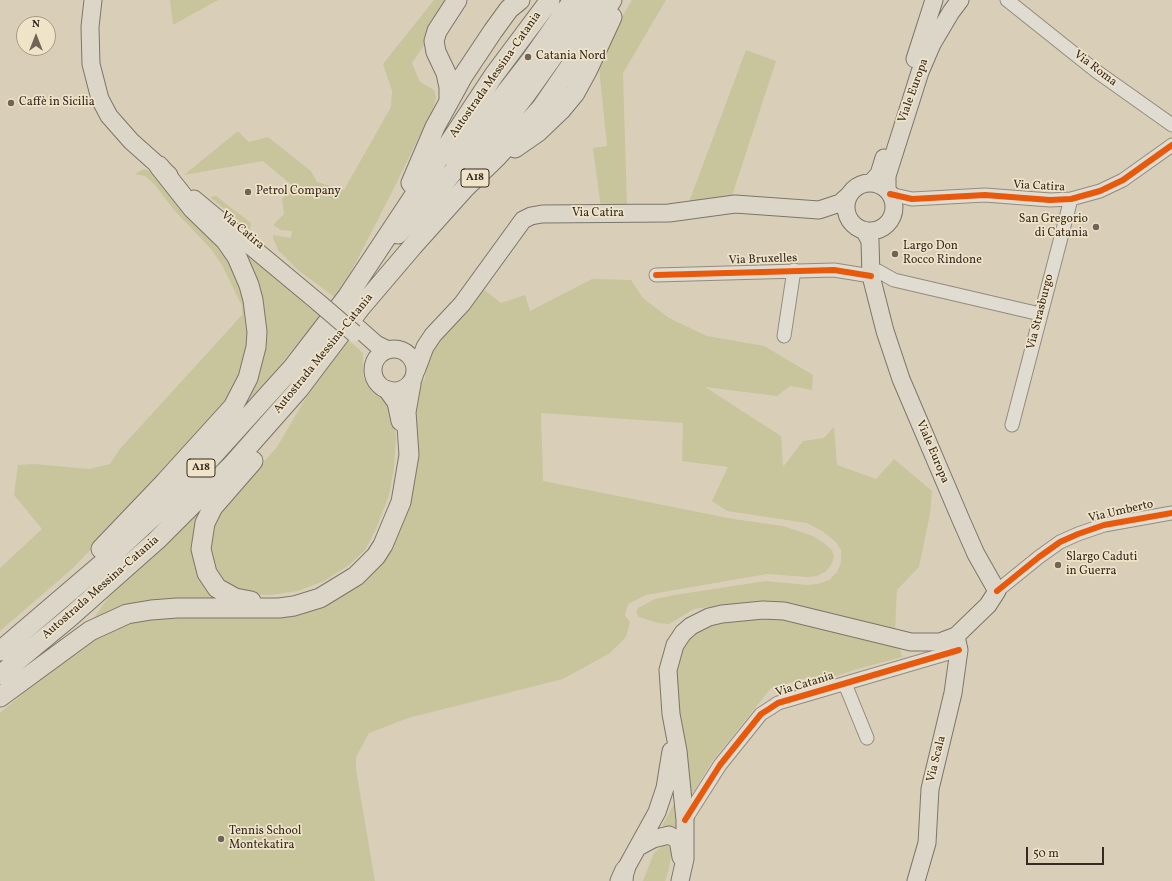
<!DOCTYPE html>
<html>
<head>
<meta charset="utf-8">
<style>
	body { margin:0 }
	#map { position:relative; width:1172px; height:881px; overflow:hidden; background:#d9cfb8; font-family:Vollkorn,serif }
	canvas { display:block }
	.north { position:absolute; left:16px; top:16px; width:40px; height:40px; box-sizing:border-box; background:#efe3c8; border:1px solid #a59986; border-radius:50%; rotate:0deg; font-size:11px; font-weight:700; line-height:16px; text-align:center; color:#362a23 }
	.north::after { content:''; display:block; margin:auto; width:14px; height:18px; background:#6f6457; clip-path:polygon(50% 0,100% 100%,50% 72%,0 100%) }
	.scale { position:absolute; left:1026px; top:847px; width:78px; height:18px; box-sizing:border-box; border:2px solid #362a23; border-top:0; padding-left:5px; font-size:12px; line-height:14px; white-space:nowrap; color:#362a23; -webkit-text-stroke:3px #efe3c8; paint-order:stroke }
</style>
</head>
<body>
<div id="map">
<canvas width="1172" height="881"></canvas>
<div class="north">N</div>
<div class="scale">50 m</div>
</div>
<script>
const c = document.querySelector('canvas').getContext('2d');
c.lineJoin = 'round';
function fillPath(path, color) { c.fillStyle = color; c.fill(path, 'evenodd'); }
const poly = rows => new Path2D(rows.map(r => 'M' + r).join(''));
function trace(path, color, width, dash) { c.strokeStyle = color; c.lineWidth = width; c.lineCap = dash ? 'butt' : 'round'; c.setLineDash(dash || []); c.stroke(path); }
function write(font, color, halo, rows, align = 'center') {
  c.font = font + ' Vollkorn,serif'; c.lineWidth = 3.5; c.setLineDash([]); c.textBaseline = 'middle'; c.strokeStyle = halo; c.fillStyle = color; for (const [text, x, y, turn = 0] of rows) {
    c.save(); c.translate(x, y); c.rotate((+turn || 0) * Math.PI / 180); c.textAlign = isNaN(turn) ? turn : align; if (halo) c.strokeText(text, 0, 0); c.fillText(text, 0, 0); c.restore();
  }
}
fillPath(poly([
	[170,0,218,0,173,25],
	[434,0,454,0,412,63,420,82,434,90,436,97,434,106,392,192,337,299,298,270,278,250,273,238,273,235,291,238,292,231,281,230,273,225,284,214,282,199,293,186,263,161,184,175,238,131,249,142,268,137,311,171,317,182,344,190,391,107,392,91,383,64],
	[632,0,666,0,623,73,627,207,601,208,593,148,607,146,598,57],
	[746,50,776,61,730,202,686,210],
	[144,169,152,172,163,183,217,240,245,288,249,356,226,407,170,468,73,568,0,631,0,568,42,529,14,495,18,465,35,464,89,469,110,464,119,450,242,315,242,306,222,265,211,249,174,210,155,185,145,176,135,174],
	[216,196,251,223,250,230,210,197],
	[223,231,321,314,276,370,210,442,261,354],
	[592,279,631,280,643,298,669,318,707,336,764,346,813,375,812,390,790,386,777,396,705,387,781,436,783,467,803,441,824,438,834,427,837,465,876,479,894,459,932,491,930,514,919,567,897,590,895,629,784,605,740,603,694,609,669,624,658,623,639,617,636,612,638,608,655,599,675,595,766,581,807,585,818,584,829,580,837,572,841,563,841,550,835,541,822,531,807,523,727,511,712,501,728,467,682,461,683,423,541,413,543,481,733,519,783,526,813,536,825,544,832,550,834,557,831,565,826,571,817,576,807,577,767,574,646,595,628,604,625,615,630,622,626,637,610,653,563,679,408,718,369,733,356,757,356,770,375,881,0,881,0,713,79,646,137,618,281,614,382,557,414,431,417,390,421,386,425,378,426,360,430,350,482,288,501,303,525,295,530,311],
	[348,340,363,353,363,376,366,384,372,392,387,400,393,406,396,438,394,468,389,495,376,529,365,550,349,565,324,581,298,591,270,595,245,594,220,583,209,557,211,529,223,507,277,447,313,386],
	[208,501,200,522,221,602,89,624,109,597],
	[743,618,788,619,900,648,902,657,854,670,814,684,811,677,771,688,711,763,688,801,674,682,676,667,683,647,701,628,719,621],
	[675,802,677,829,670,826,662,826],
	[664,845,671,847,672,851,669,869,665,881,643,881,654,853]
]), '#c8c49c');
const minor = poly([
	[1007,0,1096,71,1172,125],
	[890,194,912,199,985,195,1050,200,1071,199,1100,191,1123,180,1172,145],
	[878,271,894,280,1040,314],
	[656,275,834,270,871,276],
	[784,336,794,270],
	[1012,425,1071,199],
	[997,591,1039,557,1060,542,1078,534,1104,525,1172,513],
	[845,684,867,738],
	[685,820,720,765,761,714,769,709,778,703,959,650]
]);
const major = poly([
	[93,0,90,27,91,64,100,99,109,116,131,141,169,175],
	[915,59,934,0],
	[871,183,879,174,884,158],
	'846 207a24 24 0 1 1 48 0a24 24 0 1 1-48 0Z',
	[887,190,887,176,920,72,932,44,951,12,960,0],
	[194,199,319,303],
	[358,328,376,344,388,350],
	'373 370a21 21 0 1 1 42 0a21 21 0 1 1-42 0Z',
	[416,371,425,347,433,335,462,304,523,220,531,216,542,214,669,213,735,204,819,210,840,203,849,195],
	[638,847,653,839,669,835,678,840,681,857],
	[624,881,625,870,657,812,665,788,671,751],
	[680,881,685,859,685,820,678,751,671,714,668,670,675,645,683,633,691,626,709,617,722,614,763,610,784,611,911,642,940,642,956,636,988,605,997,591,976,554,961,520,901,379,885,331,871,276,870,241,864,230],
	[916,881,927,843,930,789,953,693,959,650,956,636]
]);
const highway = poly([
	[449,101,449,87,446,73,436,52,434,41,437,31,457,0],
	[515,148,538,132,561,110,575,93,587,71,612,17],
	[454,159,531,60,573,0],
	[467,172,527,93,593,0],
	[411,183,435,127,463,76,493,31,509,9,520,0],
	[398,234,428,203,469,152],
	[389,391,397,402,401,421],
	[101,549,165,482,233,407,248,378,256,347,257,332,253,300,249,285,237,257,226,241,193,209,159,166],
	[251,601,235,598,217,588,207,573,201,549,205,523,213,507,253,461],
	[0,651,103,563,181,491,293,367,347,297,494,75,550,0],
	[0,675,69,618,157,540,232,465,299,389,361,307,413,246,465,188,497,157,542,107,573,62,612,0],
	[0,697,90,631,127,614,151,610,177,608,279,608,294,606,320,598,356,576,376,556,383,545,401,502,409,455,406,412,411,384],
	[620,881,625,870]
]);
trace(minor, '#938b7e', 15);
trace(major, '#7c7569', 19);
trace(highway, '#7c7569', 21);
trace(minor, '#e1dcd1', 13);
trace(major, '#dcd6c8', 17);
trace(highway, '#dcd6c8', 19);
const majorBridge = poly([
	[319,303,354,333]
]);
trace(majorBridge, '#7c7569', 19, []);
trace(majorBridge, '#dcd6c8', 17);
trace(poly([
	[890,194,912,199,985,195,1050,200,1071,199,1100,191,1123,180,1172,145],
	[656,275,834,270,871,276],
	[997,591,1039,557,1060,542,1078,534,1104,525,1172,513],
	[685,820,720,765,761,714,769,709,778,703,959,650]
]), '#e8590c', 6);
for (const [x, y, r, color] of [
	[528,57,4,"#6f6457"],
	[11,103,4,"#6f6457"],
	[248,192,4,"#6f6457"],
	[1096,227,4,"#6f6457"],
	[895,254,4,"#6f6457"],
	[1058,565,4,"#6f6457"],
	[221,839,4,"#6f6457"]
]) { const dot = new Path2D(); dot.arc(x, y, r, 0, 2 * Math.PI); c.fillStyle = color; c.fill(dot); trace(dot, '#efe3c8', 1.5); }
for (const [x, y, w] of [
	[475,178,28],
	[201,468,28]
]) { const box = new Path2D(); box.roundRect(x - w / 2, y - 9, w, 18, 3); c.fillStyle = '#efe3c8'; c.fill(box); trace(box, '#362a23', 1); }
write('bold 11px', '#362a23', null, [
	["A18",475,178],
	["A18",201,468]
]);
write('12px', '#362a23', '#efe3c8', [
	["Catania Nord",536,57],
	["Caffè in Sicilia",19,103],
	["Petrol Company",256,192],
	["San Gregorio",1088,220,"right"],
	["di Catania",1088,234,"right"],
	["Largo Don",903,247],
	["Rocco Rindone",903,261],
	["Slargo Caduti",1066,558],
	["in Guerra",1066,572],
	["Tennis School",229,832],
	["Montekatira",229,846]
], 'left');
write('12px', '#362a23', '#efe3c8', [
	["Via Roma",1095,69,37],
	["Autostrada Messina-Catania",496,75,-55],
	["Viale Europa",914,91,-70],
	["Via Catira",1039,187,3],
	["Via Catira",598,214],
	["Via Catira",242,231,40],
	["Via Bruxelles",763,260,-2],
	["Via Strasburgo",1041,312,-76],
	["Autostrada Messina-Catania",324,354,-51],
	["Viale Europa",932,452,67],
	["Via Umberto",1121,512,-13],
	["Autostrada Messina-Catania",101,588,-41],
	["Via Catania",805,685,-17],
	["Via Scala",937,759,-76]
]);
</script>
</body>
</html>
